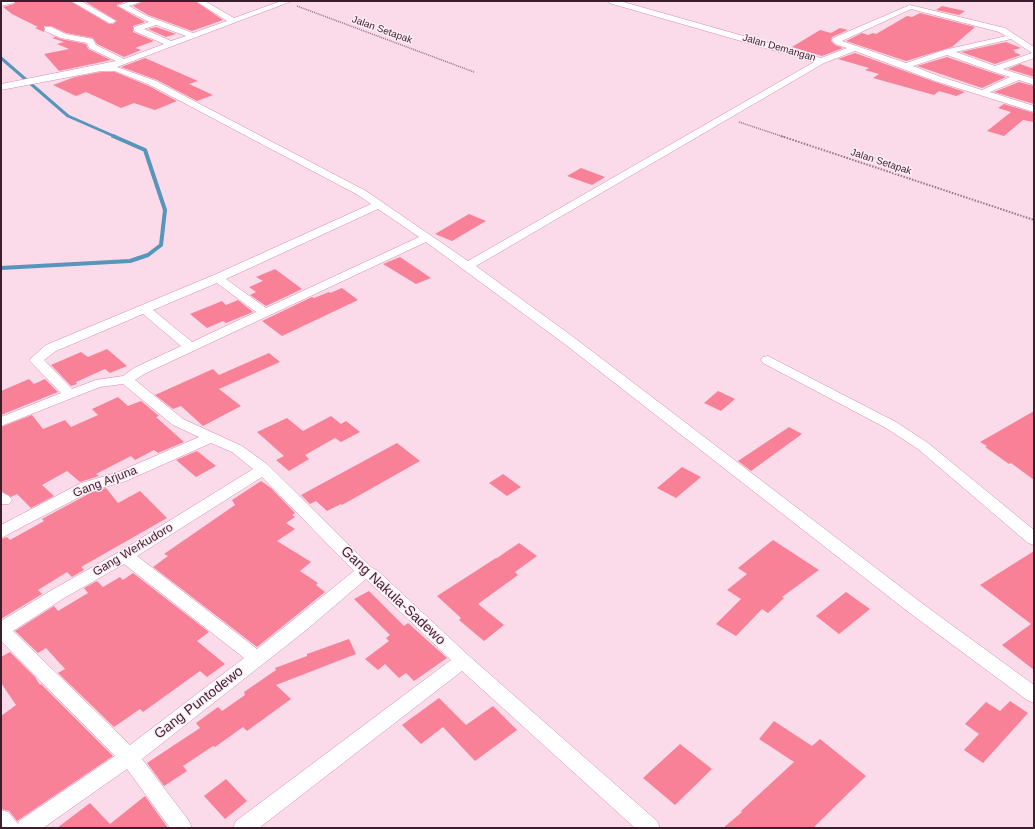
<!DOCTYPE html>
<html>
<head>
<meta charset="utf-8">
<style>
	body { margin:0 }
	#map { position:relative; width:1035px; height:829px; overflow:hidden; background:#fbdbe9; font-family:Arial,sans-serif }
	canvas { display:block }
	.frame { position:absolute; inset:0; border:2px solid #3b1e2d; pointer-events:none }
</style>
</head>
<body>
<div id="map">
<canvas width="1035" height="829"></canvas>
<div class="frame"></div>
</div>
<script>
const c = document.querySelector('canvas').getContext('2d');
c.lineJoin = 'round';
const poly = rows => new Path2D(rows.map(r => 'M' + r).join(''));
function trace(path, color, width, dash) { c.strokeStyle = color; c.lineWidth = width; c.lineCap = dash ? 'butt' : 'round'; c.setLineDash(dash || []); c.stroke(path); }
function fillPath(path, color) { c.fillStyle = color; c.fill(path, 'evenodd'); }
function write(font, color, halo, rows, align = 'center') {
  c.font = font + ' Arial,sans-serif'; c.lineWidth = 3; c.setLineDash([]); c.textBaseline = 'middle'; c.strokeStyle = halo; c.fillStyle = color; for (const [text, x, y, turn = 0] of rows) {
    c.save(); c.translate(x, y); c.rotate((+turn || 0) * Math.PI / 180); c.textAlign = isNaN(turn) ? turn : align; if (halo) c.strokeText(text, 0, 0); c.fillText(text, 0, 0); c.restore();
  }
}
trace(poly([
	[1,58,68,116,116,137]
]), '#5696bb', 3);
trace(poly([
	[1,268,130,261,148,255,161,245,165,210,145,150,113,136]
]), '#5696bb', 4);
fillPath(poly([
	[16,1,70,1,109,24,113,24,117,21,84,1,127,1,117,5,117,6,145,22,133,26,133,32,154,41,135,48,141,50,124,57,97,44,93,38,66,33,51,26,44,26,44,32,35,28,38,27,12,14,3,7,14,4],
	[144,1,195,1,223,20,192,31,148,15,133,6],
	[942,6,965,11,959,15,936,10],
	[920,13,975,27,952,47,906,61,846,41,862,33,868,35,873,33,876,34,907,16,912,17],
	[156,27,176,34,166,37,148,29],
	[840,28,848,30,832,37,831,41,835,45,843,48,822,56,792,47,820,30,831,33],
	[48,34,61,39,86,44,88,49,111,60,59,71,44,54,69,49,57,44,64,42,52,38,55,37],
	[1006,42,1021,48,1013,50,1016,52,1014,52,1021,55,995,64,961,52],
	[855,53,935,82,965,92,956,96,939,91,934,95,873,78,879,74,865,70,869,68,838,59],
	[947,57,990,72,1006,77,982,88,917,66],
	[145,58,198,81,189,84,213,95,197,101,157,80,121,67],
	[1020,64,1034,69,1034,77,1008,69],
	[101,72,115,72,149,86,177,101,155,110,134,103,121,108,86,92,76,96,53,85,75,77],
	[1019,82,1034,86,1034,104,994,92],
	[1004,104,1034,113,1034,122,1023,120,1004,136,987,131,1011,112,998,108],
	[581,168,605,177,592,185,567,176],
	[469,214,486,221,452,241,435,234],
	[400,257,431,278,416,284,383,264],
	[275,269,302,289,266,306,250,295,256,292,249,287,263,281,256,277],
	[342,288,358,300,282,336,262,321,312,297,314,298,329,292,330,293],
	[238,300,253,312,226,323,223,321,207,328,190,314,222,301,226,305],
	[107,349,127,366,110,373,105,369,76,382,77,384,71,386,51,365,81,352,88,357],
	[269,353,280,362,219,389,241,406,203,426,181,406,173,409,155,395,213,369,219,375],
	[29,379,34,384,45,379,58,392,1,415,1,391],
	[718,391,735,399,721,411,704,403],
	[118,397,128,406,141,401,159,416,156,417,184,442,158,453,154,450,135,460,131,456,96,474,99,476,80,482,67,471,42,485,54,496,31,508,17,494,11,497,1,491,1,427,32,415,43,429,65,420,71,427,98,415,92,409],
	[1034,411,1034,480,1011,463,1009,464,985,447,987,446,980,442],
	[331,416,341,424,346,421,360,432,341,442,335,438,305,455,309,459,289,471,276,460,284,456,257,432,287,418,303,431],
	[789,427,802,434,751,471,738,461],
	[397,443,420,461,342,505,341,504,327,511,316,501,310,504,301,495],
	[197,451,216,466,196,477,176,460],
	[682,467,701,477,676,498,657,488],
	[503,474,521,487,507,496,489,483],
	[261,481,271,488,295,513,292,515,295,517,286,523,295,529,277,541,311,562,300,571,318,583,316,585,325,592,257,647,153,567,168,556,164,554,235,505,232,500],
	[106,488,118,503,140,491,167,518,81,567,84,570,72,577,67,572,38,590,42,594,1,619,1,539,7,537,10,540,44,521,42,519,92,492],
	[773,540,819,570,782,597,784,598,768,613,762,609,736,636,716,624,741,599,727,590,747,574,738,568],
	[519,543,537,556,515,572,518,575,478,604,504,625,484,641,459,620,461,618,437,596,496,558,497,558],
	[1034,551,1034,670,1002,645,1031,624,980,585],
	[133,573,209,632,197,641,225,664,207,677,200,671,143,712,140,709,114,727,58,673,65,669,46,648,38,653,15,631,54,606,58,611,88,593,84,588,97,581,103,587,120,577,123,580],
	[369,591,404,626,408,623,447,658,414,681,406,673,399,678,385,664,378,670,365,659,389,641,386,638,390,635,354,599],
	[846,592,870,609,839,634,816,616],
	[349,639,356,654,276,685,291,699,247,731,243,727,215,747,213,746,183,766,187,771,164,786,147,763,200,728,196,723,218,707,222,711,245,695,244,692,276,670,275,668,307,656,307,654],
	[10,652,35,677,40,685,41,684,113,756,17,821,9,811,1,809,1,716,16,705,1,683,1,657],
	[439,698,466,725,493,706,517,730,475,761,443,727,421,744,402,725],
	[1010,701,1028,713,983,763,964,750,979,734,965,724,986,702,1000,711],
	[774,721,812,746,820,739,866,776,813,828,723,828,742,812,741,811,794,762,759,739],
	[680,744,712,769,675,805,643,778],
	[226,779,247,801,225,819,204,796],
	[145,796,168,828,57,828,90,803,110,824]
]), '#f88198');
const minor = poly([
	[15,1,14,3,1,6,1,2,15,1],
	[71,1,81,1,116,21,112,23,109,23,71,1],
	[131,1,143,1,129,6,147,16,193,33,227,21,196,1,205,1,234,18,281,1,292,1,117,67,156,81,366,191,468,261,814,62,609,3,608,1,620,1,821,58,847,48,835,44,832,40,833,38,910,5,1005,28,1034,47,1034,58,1003,69,1034,79,1034,85,1019,80,990,92,1034,106,1034,112,935,81,855,51,824,63,476,266,576,339,923,604,1034,685,1034,703,1027,700,911,614,566,345,426,242,144,374,135,380,183,419,242,446,268,465,371,567,378,571,469,656,657,821,660,828,635,828,462,671,259,828,233,828,236,821,451,660,366,579,305,631,142,759,189,821,192,828,170,828,127,769,43,828,1,828,1,810,8,812,18,824,19,821,115,756,1,641,1,621,52,590,119,552,253,469,232,452,211,443,126,481,91,491,1,538,1,525,81,483,116,473,199,437,173,425,123,384,100,387,1,426,1,417,61,393,29,360,46,345,214,275,371,204,358,195,150,85,115,71,101,71,1,90,1,84,116,61,89,48,87,43,61,38,45,31,45,27,51,27,66,34,93,39,96,45,124,59,164,44,134,31,134,27,149,22,118,6,131,1],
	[911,9,999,32,1006,36,944,50,906,63,842,41,911,9],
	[156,25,186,36,171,41,144,29,156,25],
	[1011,39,1032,53,995,66,956,52,1011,39],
	[947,55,991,71,1010,77,982,90,941,77,913,66,947,55],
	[378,209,419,237,266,308,226,279,378,209],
	[217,283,256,312,192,342,153,310,217,283],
	[143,314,181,346,134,368,123,376,96,380,72,389,44,360,56,351,143,314],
	[262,477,354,571,257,649,137,556,262,477],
	[124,564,244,658,130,745,13,631,64,598,124,564],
	[768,356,896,422,928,443,1034,530,1034,545,1028,543,918,449,886,428,763,363,761,360,763,357,768,356],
	[1,492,9,496,12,500,9,504,1,504,1,492]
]);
trace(minor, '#d58baf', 1);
trace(poly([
	[297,6,474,72],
	[739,122,784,137]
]), '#927482', 1.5, [1, 1]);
trace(poly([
	[781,136,1034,220]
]), '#927482', 2, [1.5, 1.5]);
fillPath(minor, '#fff');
write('10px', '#3b1e2d', '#feedf4', [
	["Jalan Setapak",382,30,20],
	["Jalan Demangan",779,48,16],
	["Jalan Setapak",881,162,18]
]);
write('12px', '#3b1e2d', '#feedf4', [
	["Gang Arjuna",105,482,-21],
	["Gang Werkudoro",133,550,-31]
]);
write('14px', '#3b1e2d', '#feedf4', [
	["Gang Nakula-Sadewo",393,596,43],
	["Gang Puntodewo",199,703,-38]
]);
</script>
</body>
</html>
